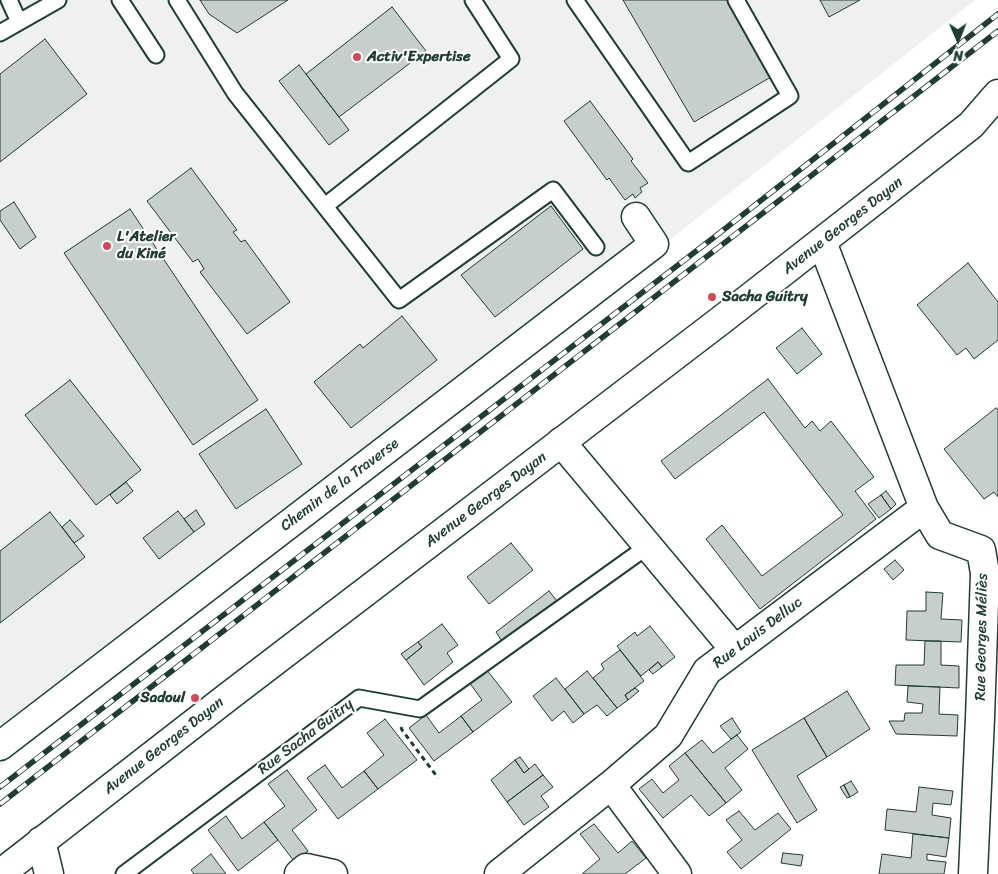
<!DOCTYPE html>
<html>
<head>
<meta charset="utf-8">
<style>
	body { margin:0 }
	#map { position:relative; width:998px; height:874px; overflow:hidden; background:#fff; font-family:Sriracha,sans-serif }
	canvas { display:block }
	.north { position:absolute; left:933px; top:15px; width:50px; height:50px; -webkit-text-stroke:4px #fff; paint-order:stroke; rotate:179deg; font-size:14px; font-weight:700; line-height:20px; text-align:center; color:#1f3d34 }
	.north::after { content:''; display:block; margin:auto; width:18px; height:22px; background:#1f3d34; clip-path:polygon(50% 0,100% 100%,50% 72%,0 100%) }
</style>
</head>
<body>
<div id="map">
<canvas width="998" height="874"></canvas>
<div class="north">N</div>
</div>
<script>
const c = document.querySelector('canvas').getContext('2d');
c.lineJoin = 'round';
function fillPath(path, color) { c.fillStyle = color; c.fill(path, 'evenodd'); }
const poly = rows => new Path2D(rows.map(r => 'M' + r).join(''));
function trace(path, color, width, dash) { c.strokeStyle = color; c.lineWidth = width; c.lineCap = dash ? 'butt' : 'round'; c.setLineDash(dash || []); c.stroke(path); }
function write(font, color, halo, rows, align = 'center') {
  c.font = font + ' Sriracha,sans-serif'; c.lineWidth = 4; c.setLineDash([]); c.textBaseline = 'middle'; c.strokeStyle = halo; c.fillStyle = color; for (const [text, x, y, turn = 0] of rows) {
    c.save(); c.translate(x, y); c.rotate((+turn || 0) * Math.PI / 180); c.textAlign = isNaN(turn) ? turn : align; if (halo) c.strokeText(text, 0, 0); c.fillText(text, 0, 0); c.restore();
  }
}
fillPath(poly([
	[0,0,975,0,0,766]
]), '#eef1f0');
const building = poly([
	[200,0,288,0,237,33,209,14,200,0],
	[623,0,733,0,776,74,694,122,623,0],
	[820,0,860,0,829,17,820,0],
	[392,7,426,51,339,117,306,74,392,7],
	[45,39,87,94,0,162,0,74,45,39],
	[299,65,349,130,329,145,279,81,299,65],
	[590,101,633,159,631,161,648,183,640,188,642,192,635,198,633,194,625,200,609,178,607,180,564,121,590,101],
	[191,168,237,230,233,232,241,242,245,240,290,302,247,334,200,272,204,269,198,259,193,262,147,201,191,168],
	[14,202,36,237,20,249,0,220,0,211,14,202],
	[551,206,583,249,495,317,461,275,551,206],
	[130,209,258,400,193,445,64,253,130,209],
	[968,263,998,302,998,340,974,359,966,348,957,355,917,305,968,263],
	[402,316,437,360,351,428,314,382,360,344,363,348,402,316],
	[802,328,822,354,797,374,776,348,802,328],
	[768,379,805,428,812,421,820,431,831,421,874,477,855,491,876,519,760,609,706,539,722,525,762,576,843,515,764,412,675,479,661,461,768,379],
	[70,380,141,470,96,505,25,415,70,380],
	[996,408,998,410,998,497,994,492,984,499,944,449,996,408],
	[266,409,302,464,236,509,199,454,266,409],
	[126,482,133,491,117,504,110,495,126,482],
	[886,491,896,504,891,509,881,495,886,491],
	[881,495,891,509,879,518,868,504,881,495],
	[196,510,205,524,194,532,184,519,196,510],
	[178,511,194,532,159,559,143,538,178,511],
	[50,512,85,557,0,623,0,551,50,512],
	[70,520,84,536,74,543,62,527,70,520],
	[511,543,533,570,489,604,467,577,511,543],
	[895,560,904,570,893,580,884,569,895,560],
	[549,591,557,601,503,643,496,632,549,591],
	[926,592,943,593,941,619,962,620,961,642,906,640,907,611,926,611,926,592],
	[442,624,458,645,447,653,453,662,424,685,406,660,422,647,418,642,442,624],
	[650,626,675,657,662,667,658,662,641,676,617,646,635,632,637,636,650,626],
	[925,641,941,641,941,665,959,666,959,688,895,685,896,665,924,665,925,641],
	[418,642,422,647,406,660,401,654,418,642],
	[620,650,644,681,625,695,628,700,617,708,593,678,604,669,601,664,620,650],
	[658,662,662,667,653,674,649,670,658,662],
	[486,669,512,702,473,732,461,716,482,700,469,682,486,669],
	[587,671,617,708,607,716,597,705,584,714,565,689,587,671],
	[556,678,584,714,573,723,564,711,552,721,533,696,556,678],
	[908,686,940,687,939,714,958,715,957,736,896,734,889,721,904,721,905,713,922,713,923,704,907,702,908,686],
	[635,688,639,691,628,700,625,695,635,688],
	[847,691,870,729,827,757,804,718,847,691],
	[426,715,439,733,461,716,473,732,434,761,409,728,426,715],
	[732,718,741,732,731,739,720,726,732,718],
	[804,718,827,757,797,776,817,810,797,823,752,750,804,718],
	[385,719,417,760,378,789,364,771,384,755,367,733,385,719],
	[737,735,748,749,725,768,742,790,726,803,685,753,702,740,713,753,737,735],
	[685,753,726,803,709,816,691,795,663,818,639,789,652,779,663,793,679,780,669,766,685,753],
	[520,757,529,769,524,773,515,760,520,757],
	[515,760,524,773,535,764,543,775,507,802,491,780,515,760],
	[325,765,342,788,364,771,378,789,338,819,307,778,325,765],
	[287,770,317,810,292,830,308,851,294,861,264,822,285,806,268,784,287,770],
	[543,775,553,787,541,796,549,807,524,825,507,802,543,775],
	[851,781,858,792,850,797,844,785,851,781],
	[844,785,850,797,847,798,840,787,844,785],
	[919,787,953,791,951,805,933,803,932,815,951,818,949,838,885,830,887,809,916,812,919,787],
	[739,811,755,830,778,813,791,829,741,869,727,852,742,840,726,820,739,811],
	[226,816,242,839,264,822,278,840,238,871,208,830,226,816],
	[594,824,618,853,632,841,646,858,625,874,582,874,600,859,580,834,594,824],
	[913,834,949,838,946,857,927,854,927,860,946,862,944,874,879,874,882,854,911,858,913,834],
	[783,853,803,855,801,866,781,863,783,853],
	[211,854,226,874,194,874,191,870,211,854]
]);
fillPath(building, '#c7cfcc');
trace(building, '#1f3d34', 1);
const service = poly([
	[9,0,19,22],
	[120,0,156,55],
	[177,0,235,93,399,300,553,190,596,247],
	[575,0,688,163,790,96,736,0],
	[0,33,58,0],
	[325,206,511,59,473,0],
	[124,874,359,698,420,709,648,546]
]);
const minor = poly([
	[822,242,924,508,940,535,981,550,985,573,980,718,973,874],
	[561,442,735,650],
	[0,746,654,244,636,217],
	[611,785,677,874],
	[41,841,49,874],
	[299,874,306,868,333,874],
	[499,874,611,785,668,736,707,671,924,508]
]);
const tertiary = poly([
	[0,874,229,696,720,321,971,125,998,94]
]);
trace(service, '#1f3d34', 19);
trace(minor, '#1f3d34', 31);
trace(tertiary, '#1f3d34', 31);
trace(poly([
	[401,727,402,730,438,778]
]), '#1f3d34', 3, [5, 4]);
trace(service, '#fff', 15);
trace(minor, '#fff', 28);
trace(tertiary, '#fff', 28);
const rail = poly([
	[0,787,717,235,998,14],
	[0,804,998,31]
]);
trace(rail, '#1f3d34', 5.5);
trace(rail, '#fff', 4, [11]);
for (const [x, y, r, color] of [
	[357,57,5,"#d1495b"],
	[107,246,5,"#d1495b"],
	[712,297,5,"#d1495b"],
	[195,698,5,"#d1495b"]
]) { const dot = new Path2D(); dot.arc(x, y, r, 0, 2 * Math.PI); c.fillStyle = color; c.fill(dot); trace(dot, '#fff', 2); }
write('bold 15px', '#1f3d34', '#fff', [
	["Activ'Expertise",367,57],
	["L'Atelier",117,237],
	["du Kiné",117,254],
	["Sacha Guitry",722,297],
	["Sadoul",185,698,"right"]
], 'left');
write('15px', '#1f3d34', '#fff', [
	["Avenue Georges Dayan",843,226,-38],
	["Chemin de la Traverse",340,485,-37],
	["Avenue Georges Dayan",486,500,-37],
	["Rue Louis Delluc",758,633,-37],
	["Rue Georges Méliès",982,637,-89],
	["Rue Sacha Guitry",306,737,-37],
	["Avenue Georges Dayan",164,746,-38]
]);
</script>
</body>
</html>
